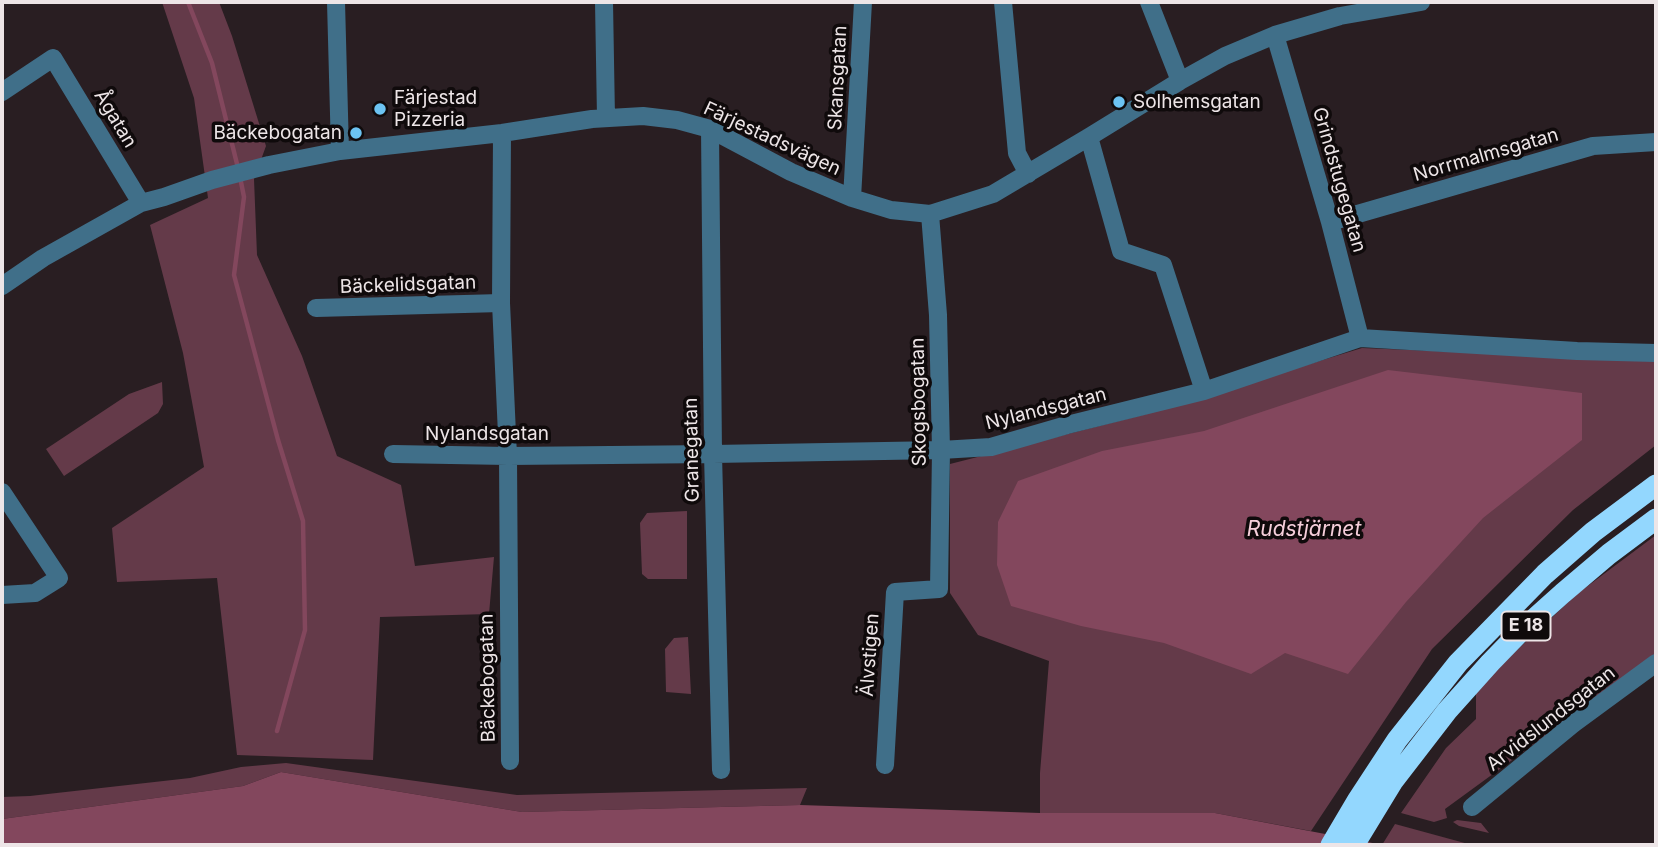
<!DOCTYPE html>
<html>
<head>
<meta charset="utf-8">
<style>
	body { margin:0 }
	#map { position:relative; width:1658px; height:847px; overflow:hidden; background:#291e22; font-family:Inter,sans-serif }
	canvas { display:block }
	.frame { position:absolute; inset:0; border:4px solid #ede5e7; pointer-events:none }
</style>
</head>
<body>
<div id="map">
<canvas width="1658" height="847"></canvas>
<div class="frame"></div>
</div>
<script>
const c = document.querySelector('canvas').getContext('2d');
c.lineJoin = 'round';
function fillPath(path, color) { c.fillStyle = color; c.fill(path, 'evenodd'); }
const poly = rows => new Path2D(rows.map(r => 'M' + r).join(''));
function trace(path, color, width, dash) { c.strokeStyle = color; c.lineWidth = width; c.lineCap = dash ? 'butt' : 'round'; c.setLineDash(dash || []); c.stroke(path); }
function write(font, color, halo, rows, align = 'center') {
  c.font = font + ' Inter,sans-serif'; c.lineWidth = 7; c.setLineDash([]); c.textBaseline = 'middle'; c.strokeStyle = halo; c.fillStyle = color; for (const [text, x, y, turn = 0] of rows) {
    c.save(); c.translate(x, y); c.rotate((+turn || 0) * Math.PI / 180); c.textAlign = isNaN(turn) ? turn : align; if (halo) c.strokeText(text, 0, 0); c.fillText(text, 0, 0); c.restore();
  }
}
fillPath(poly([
	[162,2,219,2,232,36,266,146,254,179,257,255,302,356,337,456,401,485,415,566,494,557,489,614,380,617,373,760,237,755,217,578,117,582,112,528,204,467,183,353,150,225,208,198,194,98],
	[1362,348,1628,359,1656,359,1656,445,1573,510,1432,649,1311,831,1215,813,1040,813,1040,773,1049,661,978,635,950,593,950,464,1146,414],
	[162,382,163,404,158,413,64,476,46,449,129,394],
	[687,511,687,579,648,579,642,574,640,523,647,513],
	[1656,535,1656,655,1445,809,1447,818,1434,822,1401,813,1446,748,1476,719,1476,691,1519,648,1577,594],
	[688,637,691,694,666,692,665,649,674,638],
	[286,763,517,795,807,788,800,805,522,812,281,772,243,786,2,819,2,797,30,796,190,778,241,767],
	[1457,820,1481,823,1489,833,1459,826,1453,822],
	[1395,824,1472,845,1382,845]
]), '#643a49');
fillPath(poly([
	[1388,370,1582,393,1582,440,1483,518,1406,602,1348,674,1285,653,1251,674,1164,643,1081,626,1011,606,997,565,998,522,1018,481,1102,451,1204,431],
	[281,772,522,812,800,805,1040,813,1215,813,1383,845,2,845,2,819,243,786]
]), '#83475d');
trace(poly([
	[188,2,212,63,238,168],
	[240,177,244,197,234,275,278,440,303,521,305,630,277,731]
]), '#83475d', 4.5);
trace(poly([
	[336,2,340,151],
	[604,2,606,118],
	[1003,2,1017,153,1028,174],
	[1149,2,1180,81],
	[1275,35,1330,222,1360,338],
	[2,92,53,58,141,203],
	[710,129,713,454,721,770],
	[502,133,501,303,508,456,510,761],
	[1089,137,1121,251,1163,265,1204,391],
	[852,198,863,2],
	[1330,222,1593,146,1656,142],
	[2,286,43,258,141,203,164,197,212,180,269,165,340,151,502,133,592,119,643,116,677,120,710,129,791,172,852,198,891,210,930,214,993,194,1089,137,1180,81,1225,56,1275,35,1340,16,1421,2],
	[316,308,501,303],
	[393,454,508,456,713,454,941,450,991,447,1067,425,1204,391,1360,338,1577,351,1656,353],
	[2,492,59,578,35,593,2,595],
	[885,765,895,592,939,589,941,450,938,315,930,214],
	[1472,807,1573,724,1656,663]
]), '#406f89', 18);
trace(poly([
	[1331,845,1357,801,1397,740,1458,663,1545,574,1593,532,1656,485],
	[1354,845,1393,781,1447,711,1490,663,1525,627,1563,593,1609,554,1656,519]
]), '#93d7fe', 21);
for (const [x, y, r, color] of [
	[1119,102,7,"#6cc3f2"],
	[380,109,7,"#6cc3f2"],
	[356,133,7,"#6cc3f2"]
]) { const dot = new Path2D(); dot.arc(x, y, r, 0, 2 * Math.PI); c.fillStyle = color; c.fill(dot); trace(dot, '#0f0a0b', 2.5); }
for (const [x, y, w] of [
	[1526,626,49]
]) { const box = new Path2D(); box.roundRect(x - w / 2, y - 14.5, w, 29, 5); c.fillStyle = '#0f0a0b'; c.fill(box); trace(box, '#ede5e7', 2); }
write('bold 18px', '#ede5e7', null, [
	["E 18",1526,626]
]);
write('19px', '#ede5e7', '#0f0a0b', [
	["Skansgatan",838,78,-87],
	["Ågatan",115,119,59],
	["Färjestadsvägen",772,139,25],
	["Norrmalmsgatan",1486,155,-16],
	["Grindstugegatan",1339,180,74],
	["Bäckelidsgatan",408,285,-2],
	["Skogsbogatan",919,402,-91],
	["Nylandsgatan",1046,409,-14],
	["Nylandsgatan",487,434],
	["Granegatan",692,450,-91],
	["Älvstigen",870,655,-86],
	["Bäckebogatan",488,678,-91],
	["Arvidslundsgatan",1551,719,-38]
]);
write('19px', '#ede5e7', '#0f0a0b', [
	["Färjestad",394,98],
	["Pizzeria",394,120],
	["Solhemsgatan",1133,102],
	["Bäckebogatan",342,133,"right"]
], 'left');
write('italic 21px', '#f6cfdb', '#0f0a0b', [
	["Rudstjärnet",1304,530]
]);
</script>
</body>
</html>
